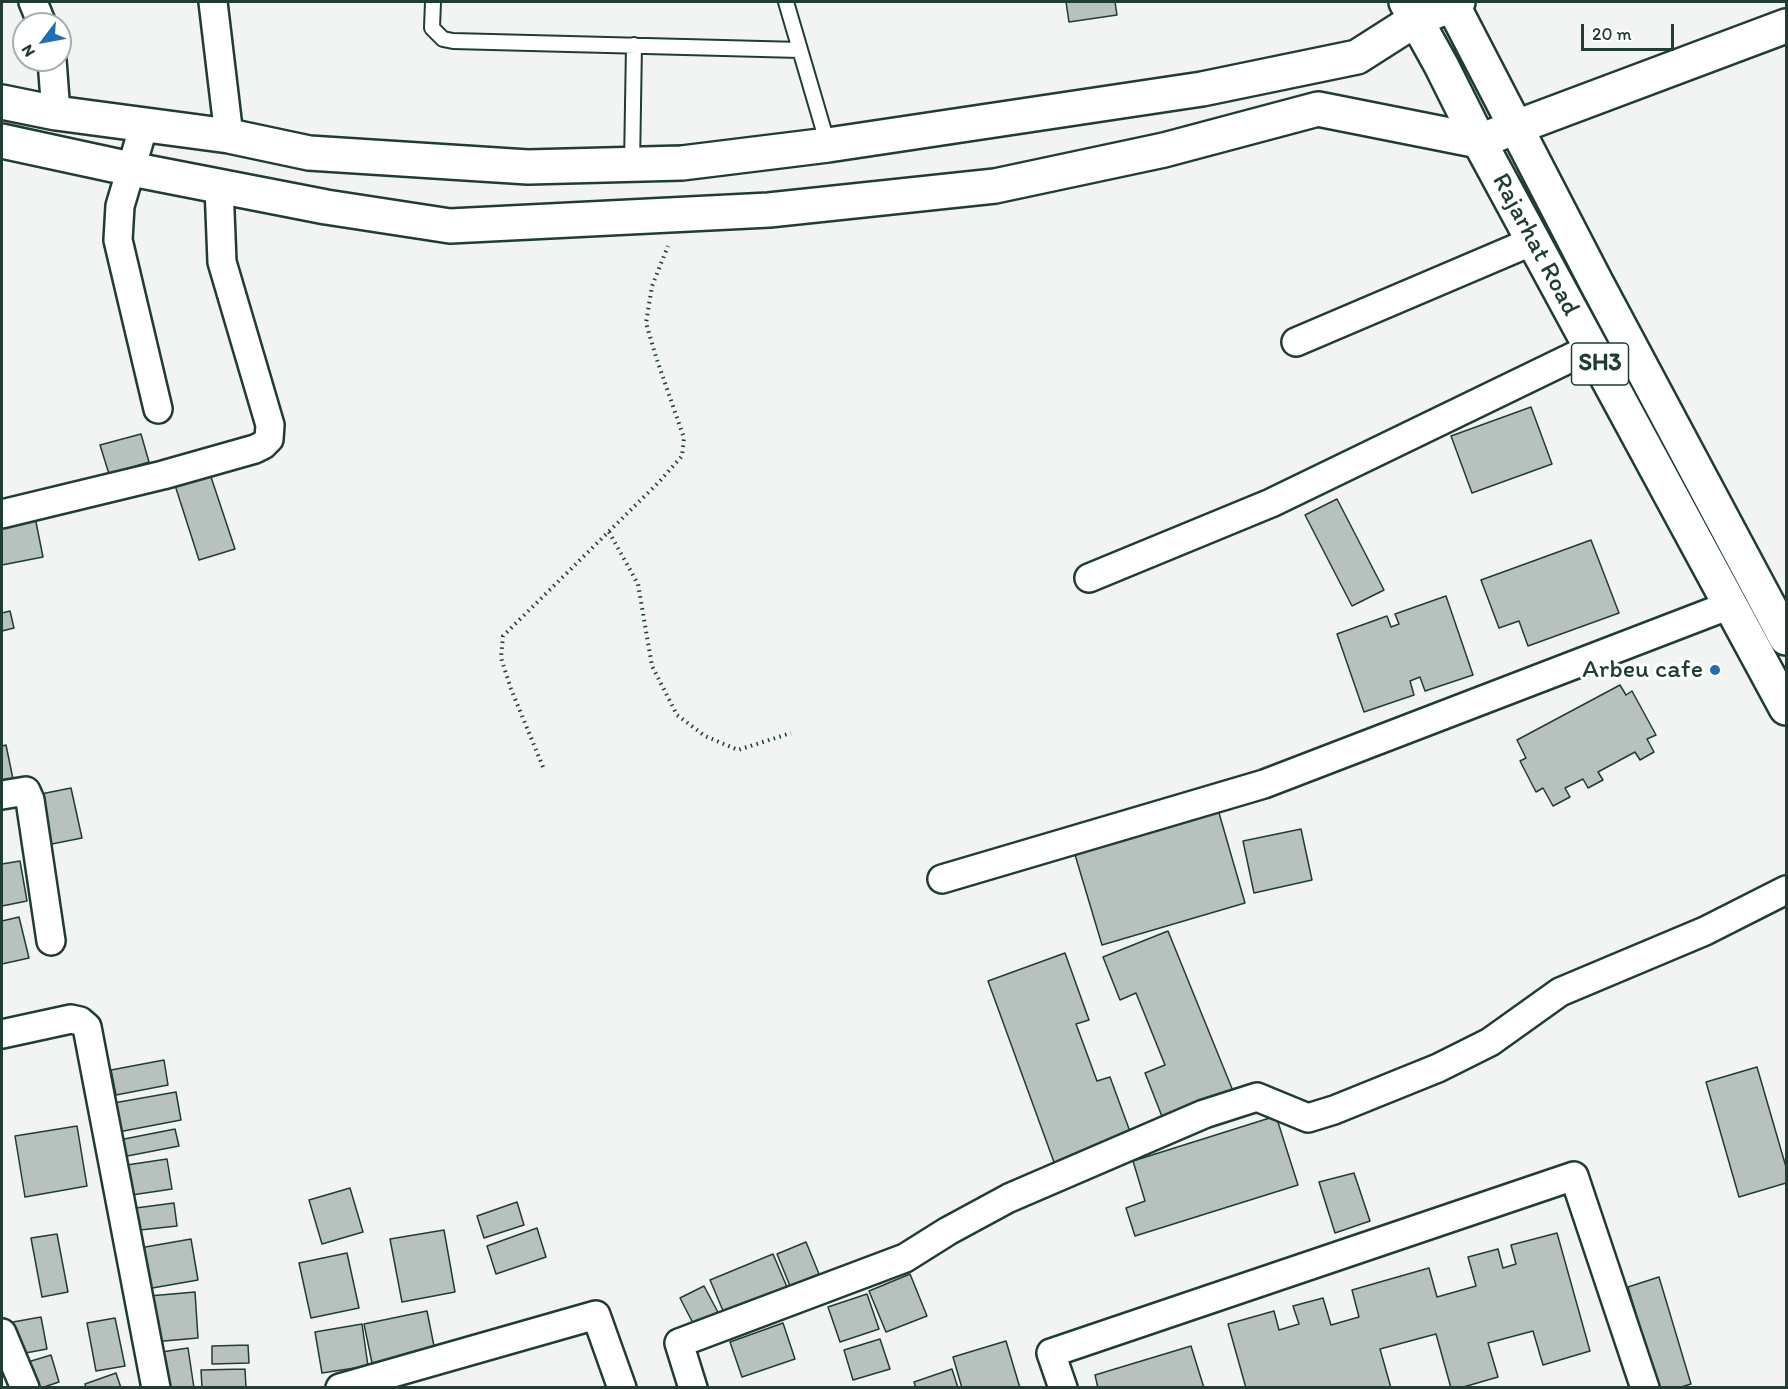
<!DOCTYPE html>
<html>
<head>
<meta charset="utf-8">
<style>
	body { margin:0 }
	#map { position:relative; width:1788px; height:1389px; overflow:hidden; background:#f2f3f3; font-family:Itim,sans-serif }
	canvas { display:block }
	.frame { position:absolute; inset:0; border:3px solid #1f3d34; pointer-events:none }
	.north { position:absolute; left:12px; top:12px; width:60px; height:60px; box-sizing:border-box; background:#fff; border:2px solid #a5b1ae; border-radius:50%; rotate:238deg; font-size:16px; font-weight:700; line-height:24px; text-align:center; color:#1f3d34 }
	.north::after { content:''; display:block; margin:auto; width:21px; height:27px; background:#1f6fb2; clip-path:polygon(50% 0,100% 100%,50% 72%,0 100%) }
	.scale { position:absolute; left:1581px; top:24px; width:93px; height:27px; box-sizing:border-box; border:3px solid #1f3d34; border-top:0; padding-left:8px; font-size:18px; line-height:21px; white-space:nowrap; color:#1f3d34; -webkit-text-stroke:4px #fff; paint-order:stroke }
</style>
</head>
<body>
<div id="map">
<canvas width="1788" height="1389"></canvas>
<div class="frame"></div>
<div class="north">N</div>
<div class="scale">20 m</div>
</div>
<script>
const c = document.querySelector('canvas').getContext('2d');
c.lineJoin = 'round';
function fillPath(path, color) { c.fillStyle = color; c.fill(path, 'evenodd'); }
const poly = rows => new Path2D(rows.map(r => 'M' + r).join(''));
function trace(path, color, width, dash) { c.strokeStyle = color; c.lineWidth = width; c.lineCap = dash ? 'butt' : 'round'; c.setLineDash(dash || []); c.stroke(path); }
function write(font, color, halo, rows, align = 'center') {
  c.font = font + ' Itim,sans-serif'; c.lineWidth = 6; c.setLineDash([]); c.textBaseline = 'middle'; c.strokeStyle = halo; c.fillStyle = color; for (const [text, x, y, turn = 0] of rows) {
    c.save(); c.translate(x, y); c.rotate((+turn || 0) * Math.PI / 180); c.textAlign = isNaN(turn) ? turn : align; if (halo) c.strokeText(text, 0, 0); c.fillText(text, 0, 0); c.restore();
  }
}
const building = poly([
	[1066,2,1115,2,1117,15,1069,22,1066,2],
	[1531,407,1552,464,1472,493,1451,436,1531,407],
	[141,434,149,462,109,474,100,445,141,434],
	[208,468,235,549,199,560,173,479,208,468],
	[1337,499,1384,590,1352,606,1305,515,1337,499],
	[34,512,43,557,2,565,2,518,34,512],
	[1591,540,1619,613,1528,646,1519,621,1499,628,1481,580,1591,540],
	[1446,596,1473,675,1425,691,1420,677,1410,681,1414,695,1364,712,1337,634,1387,616,1391,627,1399,624,1395,614,1446,596],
	[10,611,14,628,2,631,2,613,10,611],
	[1620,685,1626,695,1632,691,1656,735,1647,739,1654,752,1640,760,1635,752,1598,772,1603,780,1588,788,1583,779,1565,788,1570,797,1553,806,1543,788,1536,792,1520,761,1526,758,1517,740,1620,685],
	[6,745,13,779,2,781,2,746,6,745],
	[71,788,82,838,47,845,36,795,71,788],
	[1217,806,1245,903,1102,945,1073,848,1217,806],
	[1301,829,1312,880,1254,893,1243,841,1301,829],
	[20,861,27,901,2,906,2,864,20,861],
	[19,917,29,958,2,964,2,921,19,917],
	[1168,931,1233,1091,1163,1119,1145,1073,1165,1065,1136,993,1120,1000,1103,957,1168,931],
	[1065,953,1089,1020,1076,1024,1097,1081,1110,1077,1132,1137,1055,1165,988,981,1065,953],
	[164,1060,168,1085,116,1095,111,1070,164,1060],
	[1757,1067,1786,1167,1786,1183,1739,1197,1706,1082,1757,1067],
	[176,1092,181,1120,113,1133,108,1104,176,1092],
	[1276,1116,1298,1185,1135,1236,1126,1208,1145,1201,1133,1161,1276,1116],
	[77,1126,87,1186,25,1197,15,1136,77,1126],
	[175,1129,179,1146,117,1158,114,1141,175,1129],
	[167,1159,172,1189,125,1196,120,1166,167,1159],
	[1354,1173,1370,1221,1335,1233,1319,1182,1354,1173],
	[350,1188,363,1232,322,1244,309,1200,350,1188],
	[517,1202,524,1225,484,1238,477,1216,517,1202],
	[174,1203,177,1226,131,1231,128,1209,174,1203],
	[537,1228,546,1257,496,1274,487,1246,537,1228],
	[444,1230,455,1292,402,1302,390,1239,444,1230],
	[1557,1233,1590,1351,1543,1365,1533,1331,1488,1343,1498,1377,1460,1388,1451,1388,1436,1334,1380,1349,1391,1388,1246,1388,1228,1324,1274,1311,1279,1330,1299,1324,1293,1306,1323,1298,1331,1325,1359,1317,1352,1290,1429,1268,1437,1297,1476,1286,1468,1257,1498,1249,1503,1268,1516,1264,1511,1245,1557,1233],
	[57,1234,68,1292,42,1297,31,1238,57,1234],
	[191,1239,198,1280,141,1290,134,1249,191,1239],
	[806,1242,819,1274,790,1286,777,1254,806,1242],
	[347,1253,359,1308,311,1318,299,1263,347,1253],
	[773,1254,787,1287,724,1313,710,1280,773,1254],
	[910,1274,927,1316,886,1332,869,1291,910,1274],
	[1659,1277,1691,1384,1678,1388,1658,1388,1628,1287,1659,1277],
	[704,1286,720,1316,696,1329,680,1298,704,1286],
	[195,1292,198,1338,153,1342,149,1296,195,1292],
	[867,1294,879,1329,840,1342,828,1307,867,1294],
	[427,1311,435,1351,372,1363,364,1324,427,1311],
	[41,1317,47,1349,20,1354,13,1322,41,1317],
	[115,1318,125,1366,96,1371,87,1323,115,1318],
	[783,1323,795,1359,742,1377,730,1342,783,1323],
	[362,1324,368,1366,322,1373,315,1332,362,1324],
	[880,1339,890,1369,853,1380,844,1350,880,1339],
	[1006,1341,1020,1388,962,1388,953,1357,1006,1341],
	[248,1345,249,1363,212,1364,212,1346,248,1345],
	[1191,1346,1204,1388,1098,1388,1095,1375,1191,1346],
	[188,1348,194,1388,161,1388,155,1353,188,1348],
	[51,1355,59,1382,41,1388,26,1388,18,1365,51,1355],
	[245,1369,246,1388,202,1388,201,1370,245,1369],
	[952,1369,958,1388,916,1388,914,1382,952,1369],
	[116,1373,121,1388,86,1388,85,1384,116,1373]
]);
fillPath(building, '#b7c1bd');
trace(building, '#1f3d34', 1.5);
const service = poly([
	[433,2,432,28,443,39,453,41,800,50],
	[786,2,828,145],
	[632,165,634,45]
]);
const minor = poly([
	[33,2,42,24],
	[213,2,229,136],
	[52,60,56,113],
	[144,125,120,206,118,240,158,409],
	[1296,342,1533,241],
	[2,514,163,475,255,449,263,445,269,439,270,425,222,262,219,187],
	[1089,578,1271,503,1591,348],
	[2,795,26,791,30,800,51,941],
	[942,879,1264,784,1730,605],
	[2,1034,71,1019,80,1021,87,1027,156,1388],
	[2,1333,25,1388],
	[340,1388,596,1315,622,1388],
	[693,1388,679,1343,905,1258,948,1231,1009,1198,1204,1114,1257,1097,1308,1118,1334,1110,1438,1068,1490,1042,1560,992,1705,931,1786,890],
	[1063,1388,1051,1353,1574,1176,1645,1388]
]);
const secondary = poly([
	[2,102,56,113,229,136,309,153,528,167,682,163,828,145,1202,89,1357,57,1415,20,1458,2],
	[1490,137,1786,26],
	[2,141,131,169,326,207,450,226,769,210,995,186,1164,150,1318,109,1479,141]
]);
const primary = poly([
	[1406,2,1441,65,1479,141,1786,708],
	[1451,2,1596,282,1786,638]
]);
trace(service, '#1f3d34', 18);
trace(minor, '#1f3d34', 32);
trace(secondary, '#1f3d34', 38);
trace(primary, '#1f3d34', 38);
trace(poly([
	[609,532,638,584,652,666,677,715,705,736,738,750,791,733],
	[543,767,511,689,501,658,503,636,659,482,682,456,684,438,656,357,646,323,652,286,668,246]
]), '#1f3d34', 4, [1.5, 4.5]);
trace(service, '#fff', 14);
trace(minor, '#fff', 27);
trace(secondary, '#fff', 33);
trace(primary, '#fff', 33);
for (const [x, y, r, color] of [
	[1715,670,6,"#1f6fb2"]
]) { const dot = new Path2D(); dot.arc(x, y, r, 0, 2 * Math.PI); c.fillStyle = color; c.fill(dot); trace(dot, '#fff', 2); }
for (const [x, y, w] of [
	[1600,364,57]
]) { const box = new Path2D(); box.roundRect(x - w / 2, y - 21, w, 42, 4.5); c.fillStyle = '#fff'; c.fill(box); trace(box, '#1f3d34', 1.5); }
write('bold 24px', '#1f3d34', null, [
	["SH3",1600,364]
]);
write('26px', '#1f3d34', '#fff', [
	["Rajarhat Road",1535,245,62]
]);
write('26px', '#1f3d34', '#fff', [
	["Arbeu cafe",1703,670]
], 'right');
</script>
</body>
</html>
